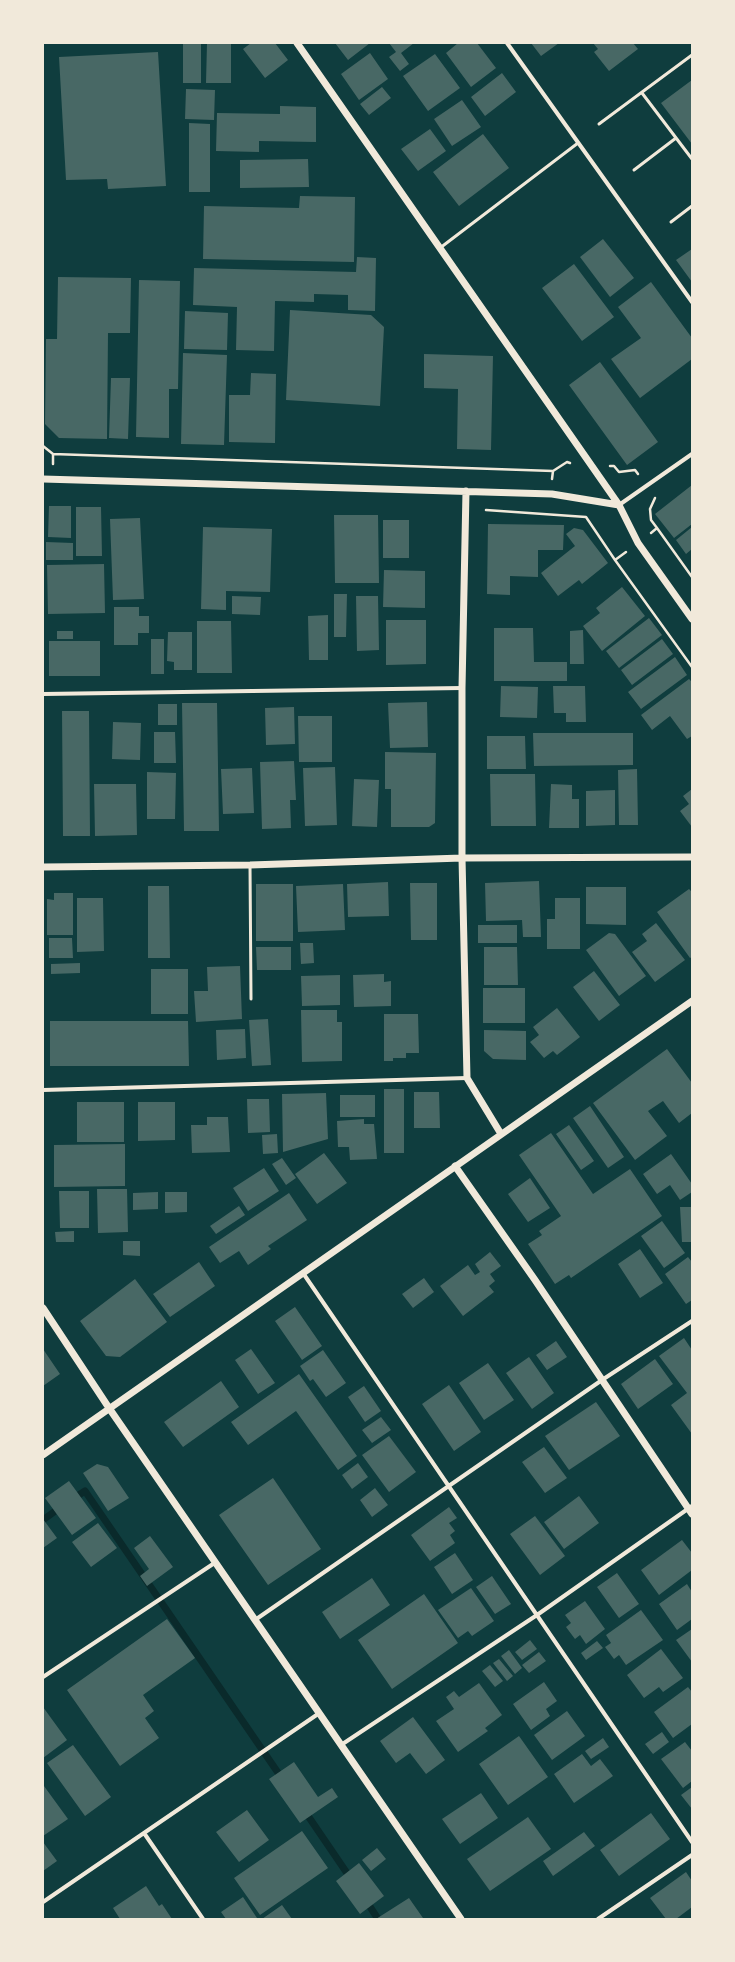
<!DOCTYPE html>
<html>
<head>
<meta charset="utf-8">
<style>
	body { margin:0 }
	#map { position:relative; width:735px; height:1962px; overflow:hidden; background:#0f3d3e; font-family:"Roboto Condensed",sans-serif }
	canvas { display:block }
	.frame { position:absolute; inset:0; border:44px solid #f1e9da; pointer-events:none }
</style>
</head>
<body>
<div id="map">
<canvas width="735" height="1962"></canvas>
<div class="frame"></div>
</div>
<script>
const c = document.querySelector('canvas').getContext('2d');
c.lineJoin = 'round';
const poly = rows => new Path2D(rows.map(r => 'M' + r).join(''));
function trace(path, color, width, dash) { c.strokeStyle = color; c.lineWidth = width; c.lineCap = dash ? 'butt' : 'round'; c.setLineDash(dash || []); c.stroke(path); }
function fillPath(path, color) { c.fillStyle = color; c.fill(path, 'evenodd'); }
trace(poly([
	[71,1500,85,1491,283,1780],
	[43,1520,62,1506],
	[304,1810,351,1879],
	[365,1899,378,1919]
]), '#0a2a2b', 7);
fillPath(poly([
	[183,43,201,43,201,83,183,83],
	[207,43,231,43,231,83,206,83],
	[251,43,275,43,288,60,265,78,243,49],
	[335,43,370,43,348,60],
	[389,43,414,43,401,53,409,64,400,71,389,57,396,52],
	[458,43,477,43,496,68,471,87,446,53],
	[531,43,559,43,541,56],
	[593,43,633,43,638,49,609,71,594,52,598,49],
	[158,52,166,186,108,189,107,179,66,180,59,57],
	[370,53,388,79,359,100,341,74],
	[435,54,460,88,428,111,403,76],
	[502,73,516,92,485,116,471,97],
	[692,80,692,144,661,103],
	[382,87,391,98,369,115,360,104],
	[186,89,215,90,214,120,185,119],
	[462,100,481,127,452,146,434,119],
	[280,106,316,107,316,142,259,141,259,152,216,151,217,113,280,114],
	[189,123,210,124,210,192,189,192],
	[430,129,446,151,418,171,401,149],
	[483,134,509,168,459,206,433,172],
	[308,159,309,187,240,188,240,160],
	[300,196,355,197,354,262,203,259,204,206,299,208],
	[603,239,634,278,610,297,580,257],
	[692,249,692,282,676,260],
	[357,257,376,258,375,311,348,310,348,295,314,294,314,302,275,301,274,351,236,350,237,307,193,305,194,268,356,272],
	[574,264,614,317,582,341,542,288],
	[58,277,131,278,130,333,108,333,107,439,59,438,45,424,46,339,57,339],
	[139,280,180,281,178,389,169,389,169,438,136,437],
	[651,282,692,338,692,359,640,398,611,359,641,338,618,307],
	[290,310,371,315,384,327,380,406,286,400],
	[185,311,228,313,227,350,184,349],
	[183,353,227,355,224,445,181,444],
	[424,354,493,356,491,450,457,449,458,389,424,388],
	[600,362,658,442,627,465,569,385],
	[251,373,276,374,275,443,229,442,229,395,250,395],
	[111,378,130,378,128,439,109,438],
	[692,485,692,524,674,538,655,514],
	[49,506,71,506,71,538,48,537],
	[76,507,101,507,102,556,76,556],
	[334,515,378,515,379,583,335,583],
	[140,518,144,599,113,600,110,519],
	[383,520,409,520,409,558,383,558],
	[488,524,564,525,563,550,538,550,538,577,510,576,510,595,487,594],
	[203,527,272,529,270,592,226,591,226,610,201,609],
	[692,527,692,549,686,554,676,540],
	[574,528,583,530,608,563,582,584,579,580,558,596,541,573,575,546,566,534],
	[46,542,73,543,73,560,46,560],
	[104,564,105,613,48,614,47,565],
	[384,570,425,571,425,608,383,607],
	[622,587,645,616,602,651,583,626,600,613,596,608],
	[334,594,347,594,346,637,334,637],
	[232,596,261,597,260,615,232,614],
	[356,596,378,596,379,650,357,651],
	[114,607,139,607,139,616,149,616,149,633,138,633,138,645,114,645],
	[328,615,328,660,309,660,308,616],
	[649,618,662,635,619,668,606,651],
	[386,620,426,620,426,664,386,665],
	[197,621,231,621,232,673,197,673],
	[494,628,533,628,534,662,567,662,567,681,494,681],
	[583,630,584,664,570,664,570,631],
	[57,631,73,631,73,639,57,639],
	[168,632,192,632,192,670,174,670,174,662,167,661],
	[151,639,164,639,164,674,151,674],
	[662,639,673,654,632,685,621,670],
	[49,641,100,641,100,676,49,676],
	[675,657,687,675,641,709,628,692],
	[689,679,692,682,692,736,687,739,670,716,652,730,641,715],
	[501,686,538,687,537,718,500,717],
	[553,686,585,686,586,722,566,722,566,713,554,713],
	[427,702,428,747,390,748,388,703],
	[182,703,217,703,219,831,184,831],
	[158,704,177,704,177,725,158,725],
	[294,707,295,744,266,745,265,708],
	[62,711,89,711,90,836,63,836],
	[298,716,332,716,332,762,299,762],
	[113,722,141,723,140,760,112,759],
	[154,732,175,732,176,763,154,763],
	[533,733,633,733,633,765,534,766],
	[487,736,525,736,526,769,487,769],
	[385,752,436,753,435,823,429,827,391,827,391,789,385,789],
	[294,761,296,800,290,800,291,828,262,829,260,762],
	[335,767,337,825,305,826,303,768],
	[252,768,254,813,223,814,221,769],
	[637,769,638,825,619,825,618,770],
	[147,772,176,773,175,819,147,819],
	[490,774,535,774,536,826,491,826],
	[354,779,379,780,377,827,352,826],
	[94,784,136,784,137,835,95,836],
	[551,784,572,785,572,799,579,799,579,828,549,828],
	[692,789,692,827,680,811,689,804,683,796],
	[615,790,615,825,586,826,586,791],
	[539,881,541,937,523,937,522,920,486,921,485,883],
	[388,882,389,916,348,917,347,884],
	[410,883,437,883,437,940,411,940],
	[256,884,293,884,293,941,256,941],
	[343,884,345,930,298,932,296,886],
	[148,886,169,886,170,958,148,958],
	[586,887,626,887,626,925,586,924],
	[689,889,692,892,692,957,690,958,657,912],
	[54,893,73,893,73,935,47,935,47,899,54,900],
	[77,898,103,898,104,951,77,952],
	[555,898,580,898,580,949,547,949,547,919,555,919],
	[656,923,685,960,655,982,632,952,647,941,642,934],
	[478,925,517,925,517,943,478,943],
	[609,933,615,934,646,976,619,996,586,950],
	[49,938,72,938,73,958,49,958],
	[300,943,313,943,314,963,301,964],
	[256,947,291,947,291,970,257,970],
	[484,947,517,947,518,985,484,985],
	[80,963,80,973,51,974,51,964],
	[240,966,242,1019,196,1022,194,991,208,991,207,967],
	[151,969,188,969,188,1014,151,1014],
	[594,971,620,1005,599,1021,573,987],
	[384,974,384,982,391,981,391,1006,354,1007,353,975],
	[340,975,340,1005,302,1006,301,976],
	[483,988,525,988,525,1023,483,1023],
	[557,1008,580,1037,557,1055,553,1051,544,1058,530,1042,539,1035,533,1027],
	[301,1010,337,1010,337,1022,342,1022,342,1061,302,1062],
	[384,1014,418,1014,419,1053,406,1053,406,1058,393,1058,393,1061,384,1061],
	[268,1019,271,1065,252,1066,249,1020],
	[50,1021,188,1021,189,1066,50,1066],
	[245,1029,246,1058,217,1060,216,1030],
	[484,1030,526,1031,526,1060,493,1059,484,1051],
	[667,1049,692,1083,692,1113,679,1123,663,1101,648,1111,667,1136,635,1160,593,1103],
	[384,1089,404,1089,404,1153,384,1153],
	[414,1092,439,1092,440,1128,414,1128],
	[326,1093,328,1139,283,1152,282,1094],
	[340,1095,375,1095,375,1117,340,1117],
	[247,1099,269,1099,270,1132,248,1133],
	[77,1102,124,1102,124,1142,77,1142],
	[138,1102,175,1102,175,1140,138,1141],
	[590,1106,624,1157,608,1168,573,1118],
	[207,1117,228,1117,230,1152,192,1153,191,1125,207,1125],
	[364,1119,364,1124,374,1124,377,1159,350,1160,349,1147,338,1147,337,1121],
	[569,1125,594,1161,581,1170,556,1134],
	[551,1133,593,1194,630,1169,662,1216,571,1278,569,1275,555,1284,528,1244,542,1235,539,1231,561,1216,519,1155],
	[277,1134,278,1153,263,1154,262,1135],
	[125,1144,125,1186,54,1187,54,1145],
	[324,1153,347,1183,317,1204,295,1174],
	[671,1154,692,1184,692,1192,680,1200,670,1185,657,1194,643,1174],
	[282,1158,296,1178,286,1185,272,1164],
	[264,1168,279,1191,248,1211,233,1188],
	[530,1178,550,1208,528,1222,508,1194],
	[97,1189,127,1189,128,1232,98,1233],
	[59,1191,89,1191,89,1228,60,1228],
	[158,1192,158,1209,133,1210,133,1193],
	[165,1192,187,1192,187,1212,165,1213],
	[289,1193,307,1220,268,1246,271,1249,248,1265,239,1251,220,1263,209,1247],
	[239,1206,245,1215,216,1234,210,1226],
	[680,1207,692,1207,692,1242,682,1242],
	[662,1221,685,1253,664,1268,641,1236],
	[74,1231,74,1242,56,1242,55,1232],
	[123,1241,140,1241,140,1256,123,1255],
	[640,1249,663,1283,640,1298,618,1264],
	[490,1252,501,1266,490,1274,495,1281,489,1286,494,1292,463,1316,440,1286,468,1265,475,1275,480,1272,475,1264],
	[688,1257,692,1262,692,1300,686,1304,665,1274],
	[199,1262,215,1286,170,1317,153,1294],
	[424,1278,434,1292,413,1308,402,1294],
	[135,1279,167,1322,120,1357,106,1356,80,1321],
	[295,1307,322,1346,302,1360,275,1321],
	[684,1338,692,1350,692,1434,671,1405,687,1393,659,1356],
	[556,1341,567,1357,547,1370,536,1355],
	[43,1349,60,1374,43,1386],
	[251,1349,275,1383,258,1394,235,1360],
	[323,1350,346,1383,326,1397,313,1379,310,1381,300,1366],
	[529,1357,554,1393,532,1409,506,1373],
	[655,1359,673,1384,638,1409,621,1384],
	[488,1363,514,1400,484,1420,459,1383],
	[299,1374,357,1456,338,1470,296,1411,248,1445,231,1422],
	[221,1381,239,1407,183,1447,164,1422],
	[449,1385,481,1432,454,1451,422,1404],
	[364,1386,381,1411,365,1422,348,1397],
	[596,1402,620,1436,569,1470,545,1436],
	[381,1417,391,1430,372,1443,362,1430],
	[389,1436,416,1472,389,1492,362,1455],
	[544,1447,567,1478,545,1493,522,1462],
	[358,1463,368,1477,352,1489,342,1475],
	[97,1464,108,1467,129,1498,108,1511,83,1473],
	[273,1478,321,1549,268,1585,219,1515],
	[69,1481,96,1518,72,1535,45,1498],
	[375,1488,388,1505,372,1517,360,1500],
	[579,1496,599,1523,564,1549,544,1522],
	[449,1507,457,1518,449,1523,455,1531,450,1535,455,1543,430,1561,411,1535],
	[535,1516,565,1556,540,1575,510,1534],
	[43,1519,57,1538,43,1548],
	[98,1523,117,1548,91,1567,72,1542],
	[150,1536,173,1567,147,1586,140,1576,149,1569,134,1548],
	[682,1540,692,1553,692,1570,659,1595,641,1570],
	[455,1553,473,1580,452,1594,434,1567],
	[617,1573,639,1604,619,1618,597,1587],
	[492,1576,511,1604,495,1614,476,1587],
	[372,1578,390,1605,340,1639,322,1612],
	[687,1584,692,1592,692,1619,677,1630,659,1604],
	[471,1588,494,1621,472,1636,468,1631,458,1638,438,1610],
	[424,1594,458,1643,392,1689,358,1640],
	[585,1601,605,1629,586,1644,580,1635,575,1639,566,1627,571,1623,565,1615],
	[641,1610,663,1640,626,1665,619,1655,614,1659,605,1647,611,1643,606,1635],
	[167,1619,195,1658,143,1695,154,1711,145,1718,159,1738,120,1766,67,1690],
	[692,1629,692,1662,676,1640],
	[530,1640,537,1649,522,1660,515,1652],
	[597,1641,603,1648,586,1660,581,1653],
	[661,1649,683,1678,663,1692,659,1687,644,1698,627,1675],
	[509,1650,522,1668,515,1674,501,1656],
	[539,1652,546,1661,529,1673,522,1665],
	[499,1659,513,1676,507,1681,493,1663],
	[490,1665,503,1681,495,1687,482,1671],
	[544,1682,557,1701,546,1709,550,1716,531,1730,513,1704],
	[479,1683,502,1715,485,1728,488,1731,458,1752,436,1721,454,1709,446,1697,454,1691,459,1697],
	[688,1687,692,1692,692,1724,673,1738,654,1712],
	[43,1707,67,1740,43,1758],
	[567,1711,585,1736,552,1760,534,1735],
	[413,1717,445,1760,426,1774,410,1753,396,1763,380,1741],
	[662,1732,669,1742,653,1754,645,1744],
	[519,1736,548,1777,508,1805,479,1764],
	[603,1738,609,1747,591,1759,585,1751],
	[685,1742,692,1751,692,1781,683,1788,661,1759],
	[73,1745,111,1797,85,1816,47,1763],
	[582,1754,591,1766,600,1759,613,1776,574,1803,554,1774],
	[294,1762,318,1797,332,1788,338,1797,300,1823,269,1779],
	[43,1786,44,1786,68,1819,43,1836],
	[692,1787,692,1809,681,1795],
	[481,1793,498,1818,460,1844,442,1819],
	[247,1810,269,1840,239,1862,216,1832],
	[651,1813,670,1839,619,1876,600,1850],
	[528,1817,551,1849,490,1891,467,1859],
	[302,1831,328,1868,260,1915,234,1878],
	[584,1832,595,1846,553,1876,543,1861],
	[43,1842,57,1861,43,1871],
	[377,1848,386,1859,371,1871,362,1860],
	[359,1863,384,1896,360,1914,336,1881],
	[686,1872,692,1881,692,1907,676,1919,666,1919,650,1898],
	[146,1886,159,1906,162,1904,172,1919,120,1919,113,1908],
	[243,1897,257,1918,226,1919,221,1912],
	[409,1898,423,1918,421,1919,376,1919],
	[282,1905,292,1919,262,1919]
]), '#486865');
trace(poly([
	[43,446,53,454,53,464],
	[53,454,553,471,552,479],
	[610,466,614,466,619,472,635,470,638,474],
	[553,471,567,462,570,463],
	[655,498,650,509,651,520,657,528],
	[486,510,586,517,615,560],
	[651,533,657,528,692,577],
	[626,552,615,560,692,667]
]), '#f1e9da', 2.5);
trace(poly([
	[642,93,692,159],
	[599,124,692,55],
	[634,170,676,138],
	[671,222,692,206],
	[440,248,578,143],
	[250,865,251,999]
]), '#f1e9da', 3);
trace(poly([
	[507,43,692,302],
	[619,505,692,454],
	[43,694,462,688],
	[43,1090,467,1078],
	[303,1273,692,1842],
	[255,1620,602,1380,692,1321],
	[43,1677,216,1562],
	[341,1745,537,1615,692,1506],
	[144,1833,203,1919],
	[43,1902,318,1714],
	[598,1919,692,1855]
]), '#f1e9da', 4);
trace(poly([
	[297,43,619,505,638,543,692,619],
	[43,479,552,494,619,505],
	[466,491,462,688,462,858,467,1078,501,1134],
	[43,867,250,865,462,858,692,857],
	[455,1166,535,1280,692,1514],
	[43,1308,109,1408,461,1919],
	[43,1455,692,1001]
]), '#f1e9da', 7);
</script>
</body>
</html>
